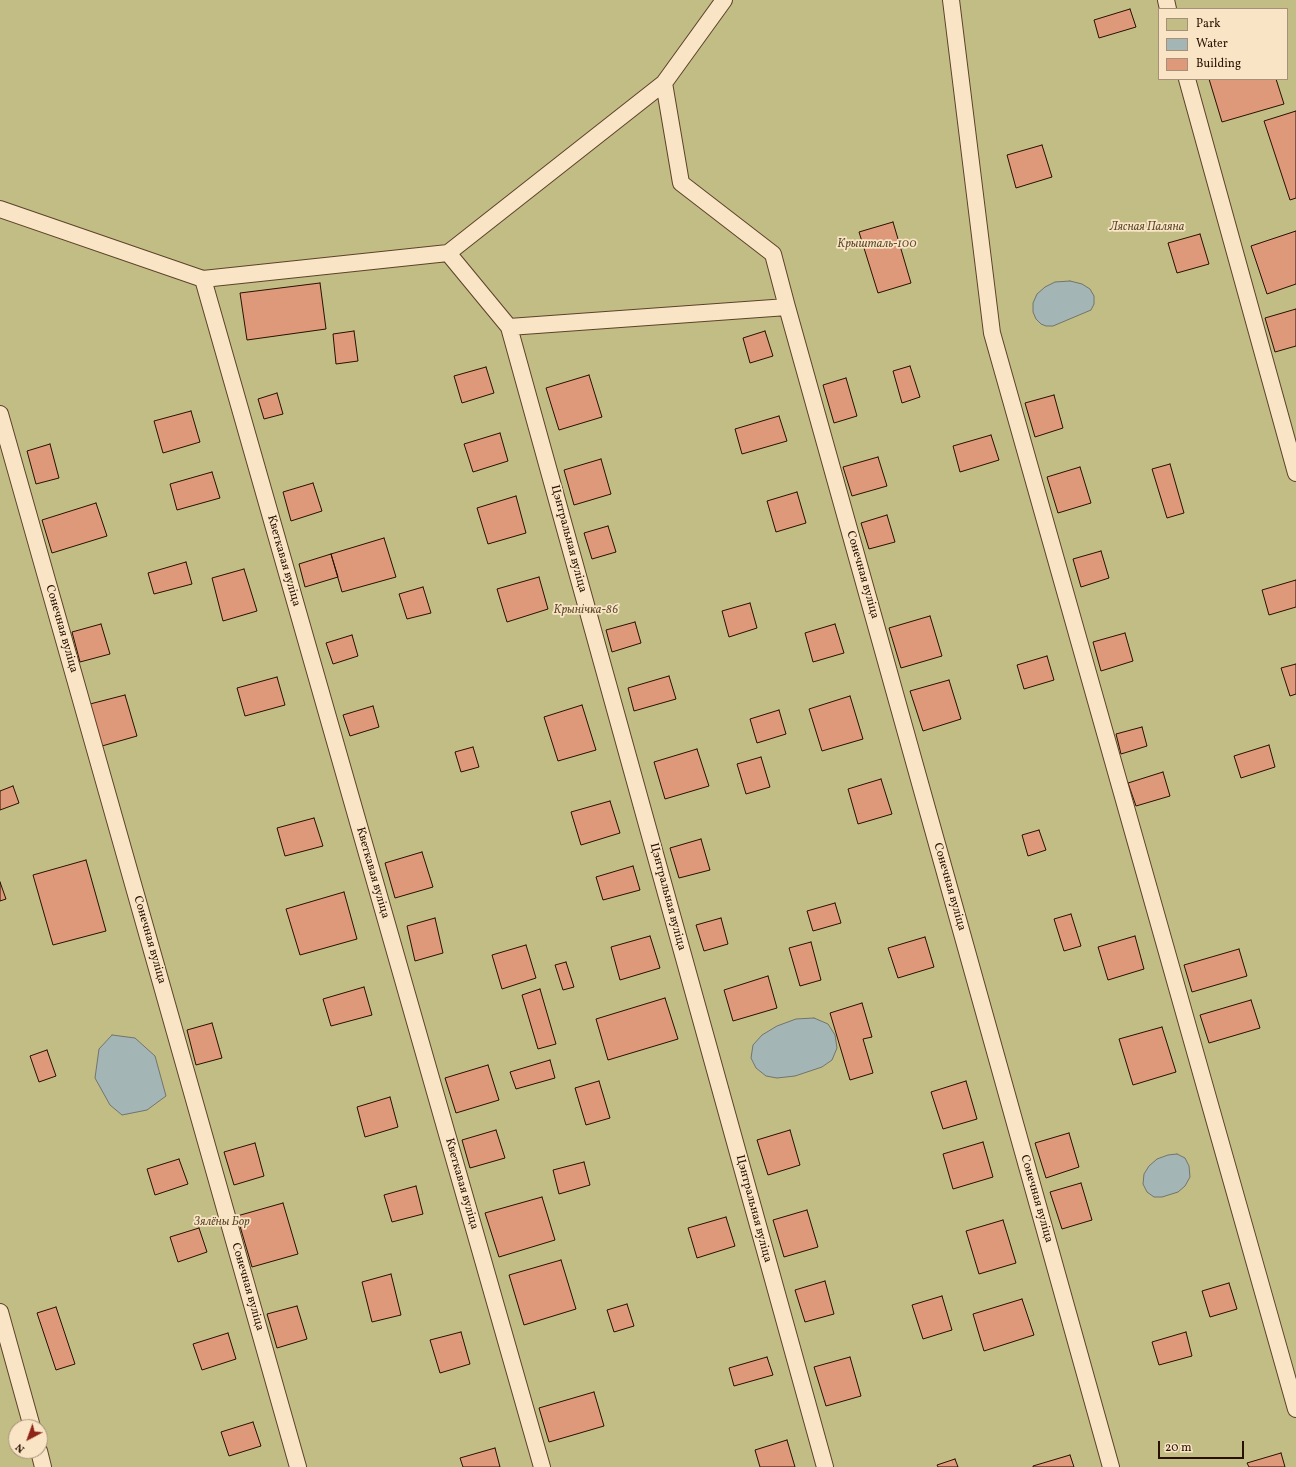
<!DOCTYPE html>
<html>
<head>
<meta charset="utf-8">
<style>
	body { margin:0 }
	#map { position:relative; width:1296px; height:1467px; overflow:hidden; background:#f6d7a8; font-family:Vollkorn,serif }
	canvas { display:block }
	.legend { position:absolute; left:1158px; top:8px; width:130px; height:72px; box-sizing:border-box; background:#f9e5c6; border:1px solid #a69077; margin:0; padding:5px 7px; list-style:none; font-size:12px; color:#2a1000 }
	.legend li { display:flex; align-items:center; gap:8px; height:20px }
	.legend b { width:20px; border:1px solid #a69077 }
	.north { position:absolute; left:8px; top:1419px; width:40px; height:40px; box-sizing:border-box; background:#f9e5c6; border:1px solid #a69077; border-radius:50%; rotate:221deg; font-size:11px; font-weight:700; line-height:16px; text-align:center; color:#2a1000 }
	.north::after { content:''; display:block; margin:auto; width:14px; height:18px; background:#8f2418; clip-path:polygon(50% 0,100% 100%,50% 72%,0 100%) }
	.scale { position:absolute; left:1158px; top:1441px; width:86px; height:18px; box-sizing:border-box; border:2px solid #2a1000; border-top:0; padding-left:5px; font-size:12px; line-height:14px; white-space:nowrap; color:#2a1000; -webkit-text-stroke:3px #f9e5c6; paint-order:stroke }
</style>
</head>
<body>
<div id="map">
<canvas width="1296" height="1467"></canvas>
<ul class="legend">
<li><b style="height:11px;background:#c1bd84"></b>Park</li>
<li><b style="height:11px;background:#a3b6b5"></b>Water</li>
<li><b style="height:11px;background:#dd9979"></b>Building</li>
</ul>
<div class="north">N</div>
<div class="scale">20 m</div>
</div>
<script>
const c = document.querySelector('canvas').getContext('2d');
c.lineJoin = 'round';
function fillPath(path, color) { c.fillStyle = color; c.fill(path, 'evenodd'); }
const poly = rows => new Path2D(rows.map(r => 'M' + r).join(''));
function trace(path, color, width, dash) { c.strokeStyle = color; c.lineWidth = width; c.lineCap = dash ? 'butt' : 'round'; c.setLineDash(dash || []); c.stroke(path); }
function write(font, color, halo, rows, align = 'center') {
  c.font = font + ' Vollkorn,serif'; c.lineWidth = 3.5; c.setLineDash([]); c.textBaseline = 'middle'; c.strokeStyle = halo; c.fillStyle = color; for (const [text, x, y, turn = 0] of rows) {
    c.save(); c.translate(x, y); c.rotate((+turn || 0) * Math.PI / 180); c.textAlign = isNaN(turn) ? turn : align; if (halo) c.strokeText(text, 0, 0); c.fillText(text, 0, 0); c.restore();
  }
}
fillPath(poly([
	[0,0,1296,0,1296,1467,0,1467],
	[1159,9,1287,9,1287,79,1159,79],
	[16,1427,40,1427,40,1451,16,1451]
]), '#c1bd84');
const water = poly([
	[1070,281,1082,284,1090,289,1094,296,1094,304,1091,310,1053,326,1046,326,1041,324,1036,319,1033,312,1033,303,1037,294,1045,287,1055,282,1070,281],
	[814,1018,828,1024,835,1035,837,1048,832,1060,822,1067,795,1076,777,1078,766,1076,756,1068,751,1058,753,1045,762,1035,777,1026,796,1019,814,1018],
	[112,1035,135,1038,155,1056,166,1096,147,1110,122,1115,110,1105,95,1078,99,1049,112,1035],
	[1177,1154,1185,1158,1189,1166,1190,1177,1185,1186,1178,1192,1162,1197,1154,1197,1147,1192,1143,1184,1144,1174,1149,1166,1157,1159,1168,1155,1177,1154]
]);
fillPath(water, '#a3b6b5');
trace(water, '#73746d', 1);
const building = poly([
	[1130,9,1136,27,1099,38,1094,20,1130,9],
	[1209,79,1276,79,1284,104,1222,122,1209,79],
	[1296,111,1296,198,1290,200,1264,121,1296,111],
	[1042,145,1052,177,1016,188,1007,155,1042,145],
	[893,222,911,283,878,293,859,232,893,222],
	[1296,231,1296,284,1267,294,1251,246,1296,231],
	[1200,234,1209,264,1177,273,1168,243,1200,234],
	[320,283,326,329,247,340,240,293,320,283],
	[1296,309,1296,346,1275,352,1265,318,1296,309],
	[354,331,358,361,336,364,333,334,354,331],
	[765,331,773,356,750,363,743,338,765,331],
	[910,366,920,397,902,403,893,371,910,366],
	[486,367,494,393,462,403,454,376,486,367],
	[589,375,602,417,559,430,546,388,589,375],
	[846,378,857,416,834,423,823,385,846,378],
	[277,393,283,414,264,419,258,399,277,393],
	[1054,395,1063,428,1035,437,1025,403,1054,395],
	[191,411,200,442,163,453,154,421,191,411],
	[779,416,787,441,742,454,735,429,779,416],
	[500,433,508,461,473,472,464,444,500,433],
	[991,435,999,460,960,472,953,446,991,435],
	[50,444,59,478,36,484,27,451,50,444],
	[878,457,887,486,852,496,843,467,878,457],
	[601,459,611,494,574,505,564,470,601,459],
	[1170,464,1184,513,1167,518,1152,469,1170,464],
	[1080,467,1091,503,1058,513,1047,477,1080,467],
	[212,472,220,498,177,510,170,484,212,472],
	[313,483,322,511,291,521,283,492,313,483],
	[797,492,806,523,776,532,767,501,797,492],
	[516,496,526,533,488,544,477,508,516,496],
	[96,503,107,536,52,553,42,520,96,503],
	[887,515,895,542,869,549,861,523,887,515],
	[608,526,616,552,592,559,584,533,608,526],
	[384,538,396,577,342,592,331,554,384,538],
	[1101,551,1109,578,1081,587,1073,559,1101,551],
	[331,554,338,577,305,587,299,564,331,554],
	[186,562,192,584,154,594,148,573,186,562],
	[244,569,257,611,223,621,212,578,244,569],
	[539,577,548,609,507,622,497,589,539,577],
	[1296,580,1296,607,1269,615,1262,590,1296,580],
	[423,587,431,613,407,619,399,594,423,587],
	[750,603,757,628,729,637,722,611,750,603],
	[930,616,942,656,901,668,889,628,930,616],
	[635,622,641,643,612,652,606,630,635,622],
	[101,624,110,654,80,662,72,632,101,624],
	[835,624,844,653,813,662,805,633,835,624],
	[1125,633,1133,661,1101,671,1093,642,1125,633],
	[352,635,358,656,333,664,326,643,352,635],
	[1047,656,1054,680,1024,689,1017,665,1047,656],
	[1296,664,1296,694,1290,696,1281,668,1296,664],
	[669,676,676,699,634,711,628,688,669,676],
	[277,677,285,705,245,716,237,688,277,677],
	[949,680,961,719,923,731,910,691,949,680],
	[125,695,137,736,102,746,90,704,125,695],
	[850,696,863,739,822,751,809,709,850,696],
	[582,705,596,750,558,761,544,717,582,705],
	[373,706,379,727,350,736,343,715,373,706],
	[779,710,786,734,757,743,750,719,779,710],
	[1142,727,1147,746,1121,754,1116,734,1142,727],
	[1269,745,1275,767,1241,778,1234,756,1269,745],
	[473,747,479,767,461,772,455,752,473,747],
	[697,749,709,786,665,799,654,762,697,749],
	[761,757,770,787,746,794,737,764,761,757],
	[1163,772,1170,796,1136,806,1128,783,1163,772],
	[881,779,892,814,858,824,848,789,881,779],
	[13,786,19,803,0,810,0,791,13,786],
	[610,801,620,833,581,845,571,812,610,801],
	[314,818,323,846,285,856,277,828,314,818],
	[1039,830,1046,850,1028,856,1022,835,1039,830],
	[701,839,710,870,679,878,670,848,701,839],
	[422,852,433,887,395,898,385,863,422,852],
	[86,860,106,931,53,945,33,875,86,860],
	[633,866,640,890,603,900,596,877,633,866],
	[0,882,6,899,0,901,0,882],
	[344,892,357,939,300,955,286,909,344,892],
	[835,903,841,923,813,931,807,911,835,903],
	[1071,914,1081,946,1064,951,1054,919,1071,914],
	[435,918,443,953,415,961,407,926,435,918],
	[721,918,728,944,704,951,696,925,721,918],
	[650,936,660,968,620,980,611,947,650,936],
	[1135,936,1144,969,1108,980,1098,947,1135,936],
	[925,937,934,967,898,978,888,948,925,937],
	[811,942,821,980,800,986,789,948,811,942],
	[526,945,536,978,502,989,492,955,526,945],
	[1239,949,1247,976,1192,992,1184,965,1239,949],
	[566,962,574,987,563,990,555,965,566,962],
	[768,976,777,1008,733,1021,724,990,768,976],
	[364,987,372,1015,331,1026,323,999,364,987],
	[540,989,556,1044,538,1049,522,995,540,989],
	[665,998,678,1039,608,1060,596,1019,665,998],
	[1251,1000,1260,1028,1209,1043,1200,1015,1251,1000],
	[862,1003,872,1037,863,1039,873,1073,850,1080,830,1013,862,1003],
	[212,1023,222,1058,196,1065,187,1030,212,1023],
	[1162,1027,1176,1072,1133,1085,1119,1039,1162,1027],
	[47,1050,56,1076,39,1082,30,1056,47,1050],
	[550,1060,555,1078,516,1089,510,1072,550,1060],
	[488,1065,499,1100,456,1113,445,1078,488,1065],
	[599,1081,610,1118,586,1125,575,1088,599,1081],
	[966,1081,977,1119,943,1129,931,1092,966,1081],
	[390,1097,398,1127,365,1137,357,1107,390,1097],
	[496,1130,505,1158,470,1168,462,1140,496,1130],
	[790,1130,800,1165,768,1175,757,1140,790,1130],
	[1069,1133,1079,1167,1046,1178,1035,1143,1069,1133],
	[983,1142,993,1177,953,1189,943,1154,983,1142],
	[255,1143,264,1176,234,1185,224,1152,255,1143],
	[179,1159,188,1184,155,1195,147,1169,179,1159],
	[584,1162,590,1185,559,1194,553,1170,584,1162],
	[1081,1183,1092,1220,1062,1229,1050,1192,1081,1183],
	[416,1186,423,1214,392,1222,384,1195,416,1186],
	[542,1197,555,1240,499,1257,485,1213,542,1197],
	[283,1203,298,1254,252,1267,237,1216,283,1203],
	[807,1210,818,1247,784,1257,773,1220,807,1210],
	[726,1217,735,1246,697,1258,688,1228,726,1217],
	[1003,1220,1016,1263,979,1274,966,1231,1003,1220],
	[199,1228,207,1252,178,1262,170,1237,199,1228],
	[561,1260,576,1309,524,1325,509,1275,561,1260],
	[391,1274,401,1315,372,1322,362,1282,391,1274],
	[825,1281,834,1314,805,1322,795,1290,825,1281],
	[1229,1283,1237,1309,1210,1317,1202,1291,1229,1283],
	[942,1296,952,1330,923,1339,912,1305,942,1296],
	[1022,1299,1034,1335,984,1351,973,1314,1022,1299],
	[627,1304,634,1326,614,1332,607,1310,627,1304],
	[297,1306,307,1339,277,1348,267,1314,297,1306],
	[56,1307,75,1364,56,1370,37,1313,56,1307],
	[461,1332,470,1364,440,1373,430,1340,461,1332],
	[1186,1332,1192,1356,1159,1365,1152,1342,1186,1332],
	[228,1333,236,1359,202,1370,193,1344,228,1333],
	[767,1357,773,1375,734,1386,729,1368,767,1357],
	[850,1357,861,1396,826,1406,814,1367,850,1357],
	[594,1392,604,1426,549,1442,539,1408,594,1392],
	[253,1422,261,1446,229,1456,221,1432,253,1422],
	[787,1440,795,1467,760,1467,755,1450,787,1440],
	[495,1448,500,1467,463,1467,460,1458,495,1448],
	[1281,1453,1285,1467,1249,1467,1247,1463,1281,1453],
	[1070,1455,1074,1467,1033,1467,1033,1466,1070,1455],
	[955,1459,958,1467,938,1467,937,1465,955,1459]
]);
fillPath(building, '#dd9979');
trace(building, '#2a1000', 1);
const lane = poly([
	[951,0,992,333,1296,1409],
	[1166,0,1168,9],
	[1187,79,1296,473],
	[0,209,203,279,448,253,509,327,787,307,773,254,681,183,664,83,724,0],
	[448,253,664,83],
	[203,279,542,1467],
	[787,307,1111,1467],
	[509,327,825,1467],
	[0,414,298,1467],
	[0,1312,32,1427],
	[39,1451,43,1467]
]);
trace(lane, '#5d422a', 18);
trace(lane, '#f9e5c6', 16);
write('italic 12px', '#5f4d2e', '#f9e5c6', [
	["Лясная Паляна",1147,228],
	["Крышталь-100",877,245],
	["Крынічка-86",586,611],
	["Зялёны Бор",222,1223]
]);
write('12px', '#2a1000', '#f9e5c6', [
	["Цэнтральная вуліца",568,539,75],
	["Кветкавая вуліца",283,561,74],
	["Сонечная вуліца",862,575,74],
	["Сонечная вуліца",61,629,74],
	["Кветкавая вуліца",372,873,74],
	["Сонечная вуліца",949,887,74],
	["Цэнтральная вуліца",667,897,75],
	["Сонечная вуліца",149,940,74],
	["Кветкавая вуліца",461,1184,74],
	["Сонечная вуліца",1036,1199,74],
	["Цэнтральная вуліца",753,1209,75],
	["Сонечная вуліца",247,1287,74]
]);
</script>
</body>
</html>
